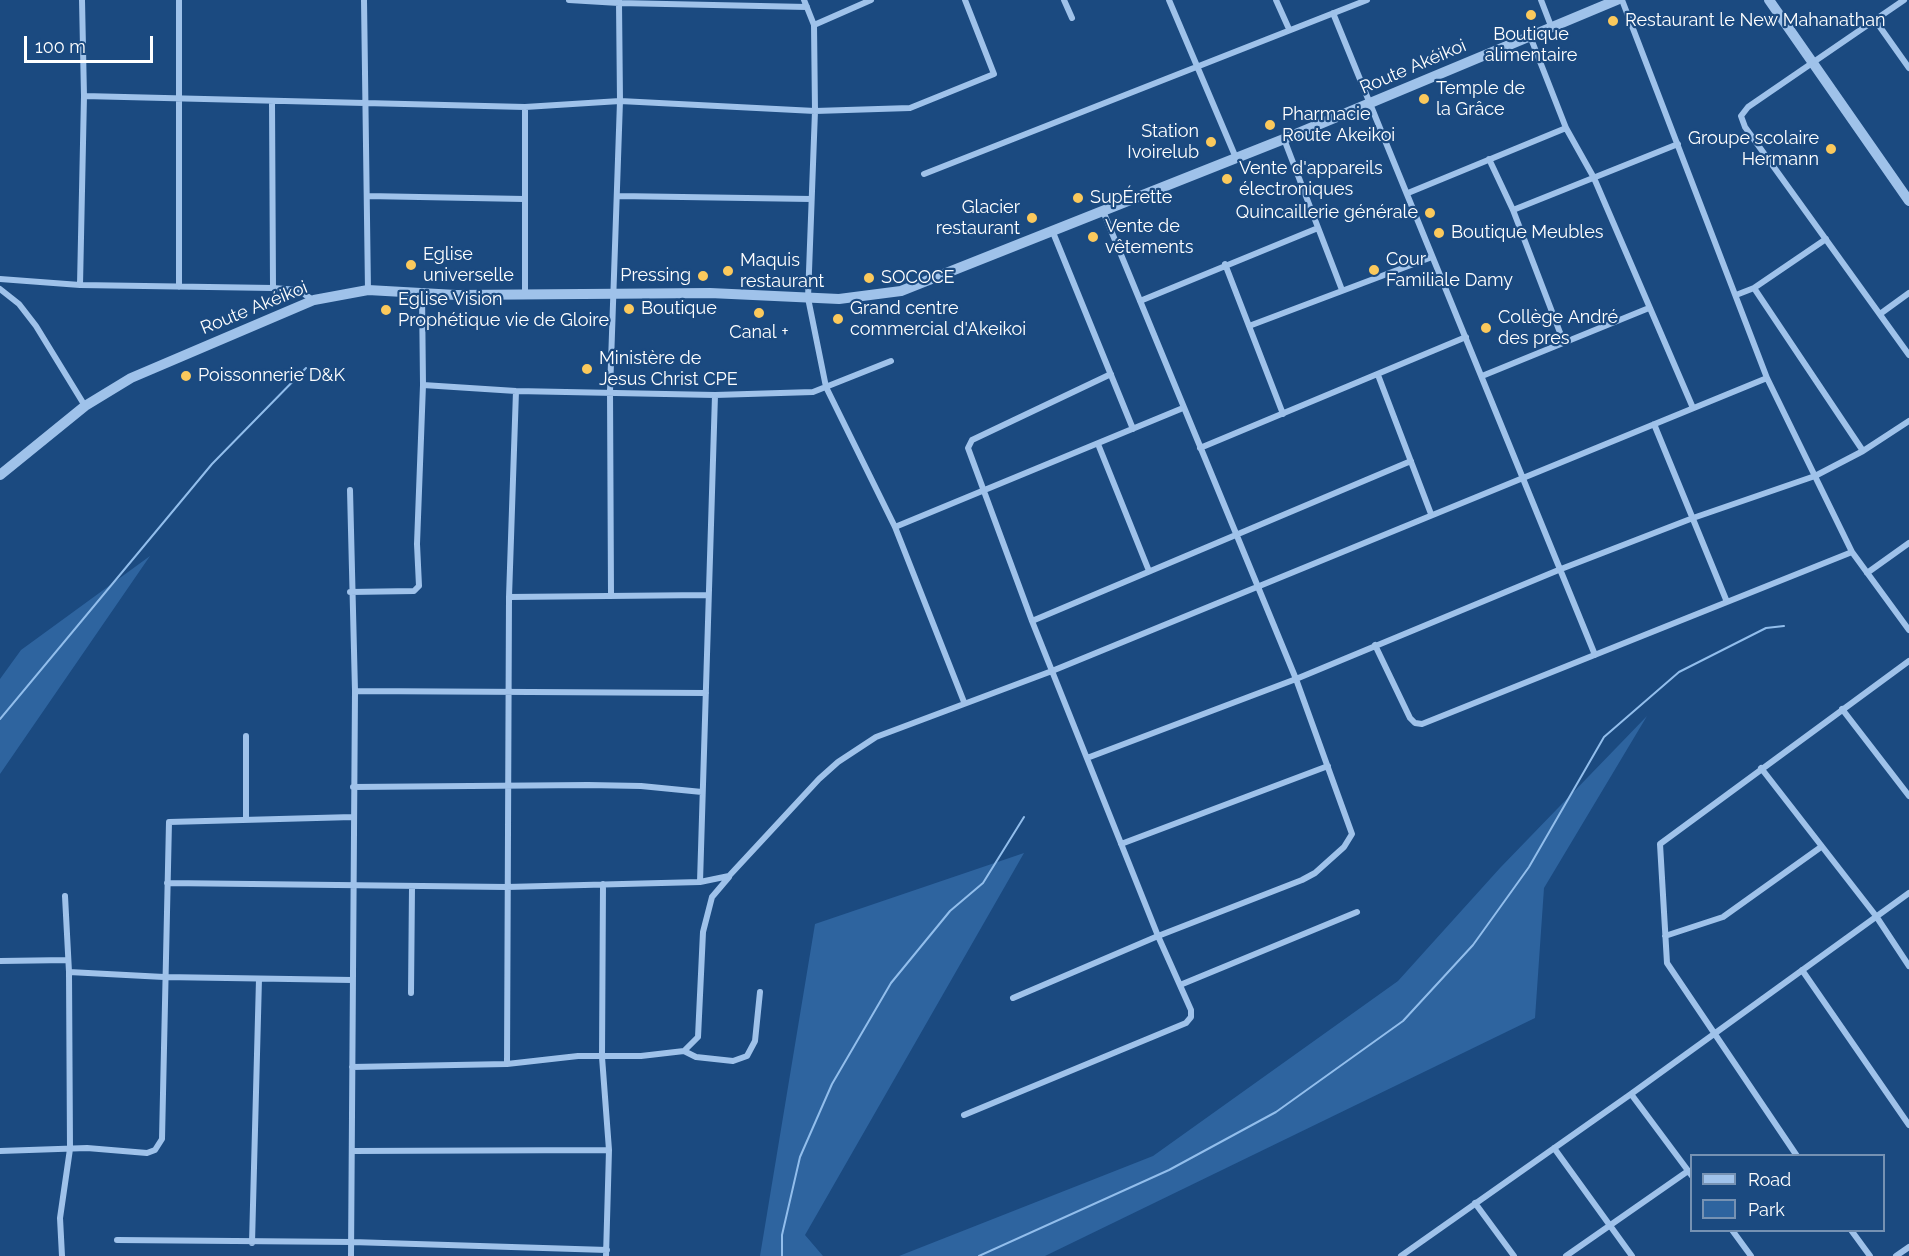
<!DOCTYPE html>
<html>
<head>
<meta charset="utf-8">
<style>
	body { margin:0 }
	#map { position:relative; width:1909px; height:1256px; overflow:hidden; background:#1b4a80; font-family:Raleway,sans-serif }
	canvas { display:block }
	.legend { position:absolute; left:1690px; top:1154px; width:195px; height:78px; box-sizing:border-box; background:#1b4a80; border:2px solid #7692b3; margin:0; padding:8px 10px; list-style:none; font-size:18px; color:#fff }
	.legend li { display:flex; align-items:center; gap:12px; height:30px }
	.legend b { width:30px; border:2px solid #7692b3 }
	.scale { position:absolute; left:24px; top:36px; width:129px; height:27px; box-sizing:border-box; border:3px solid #fff; border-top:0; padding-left:8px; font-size:18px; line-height:21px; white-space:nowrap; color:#fff; -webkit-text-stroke:4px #1b4a80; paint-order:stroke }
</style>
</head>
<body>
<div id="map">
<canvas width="1909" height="1256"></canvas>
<ul class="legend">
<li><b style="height:8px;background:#9fc2ea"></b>Road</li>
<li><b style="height:16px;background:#2e649f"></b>Park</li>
</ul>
<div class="scale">100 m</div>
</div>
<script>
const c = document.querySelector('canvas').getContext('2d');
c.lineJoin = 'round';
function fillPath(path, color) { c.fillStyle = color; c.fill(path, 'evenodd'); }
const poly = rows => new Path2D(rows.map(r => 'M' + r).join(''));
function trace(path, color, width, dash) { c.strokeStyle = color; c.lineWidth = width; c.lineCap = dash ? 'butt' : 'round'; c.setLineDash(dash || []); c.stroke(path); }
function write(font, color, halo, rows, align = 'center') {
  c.font = font + ' Raleway,sans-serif'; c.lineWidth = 4.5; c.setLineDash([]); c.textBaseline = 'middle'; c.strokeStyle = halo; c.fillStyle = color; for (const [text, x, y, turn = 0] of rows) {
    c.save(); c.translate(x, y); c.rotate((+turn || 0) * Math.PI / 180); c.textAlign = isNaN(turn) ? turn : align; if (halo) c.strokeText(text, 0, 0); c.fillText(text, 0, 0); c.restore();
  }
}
fillPath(poly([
	[150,556,0,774,0,679,21,650],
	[1647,716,1544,888,1535,1018,1045,1256,899,1256,1153,1156,1398,981,1500,868],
	[1024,853,805,1235,823,1256,760,1256,815,924]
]), '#2e649f');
trace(poly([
	[0,719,212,464,306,368],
	[782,1256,782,1235,800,1157,832,1084,891,983,950,911,983,883,1024,817],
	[979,1256,1169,1170,1276,1112,1403,1021,1473,945,1529,867,1604,737,1679,672,1766,628,1784,626]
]), '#92beec', 2);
trace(poly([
	[364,0,368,290],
	[569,0,619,3,620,101,610,391,611,595],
	[804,0,814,25,815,111,808,298,826,387,895,527,964,702],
	[1064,0,1072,18],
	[1169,0,1236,158],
	[1276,0,1289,29],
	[1541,0,1551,26],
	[1622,0,1767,378,1852,552,1909,630],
	[1904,0,1748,107,1741,116,1745,127,1909,355],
	[619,1,619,3,807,7],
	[1333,13,1595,655],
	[1875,20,1909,68],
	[814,25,871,0],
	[1530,36,1566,128,1594,178,1693,408],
	[84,96,525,107,620,101,815,111,910,108,994,74,965,0],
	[272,101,273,288,298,290,313,300],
	[525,107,525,294],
	[1284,139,1342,290],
	[1489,159,1513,210,1564,343],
	[924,174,1367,0],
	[1408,193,1566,128],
	[367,196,524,199],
	[618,196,811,199],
	[1513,210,1678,144],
	[1052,230,1133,429],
	[1225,264,1283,414],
	[0,279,80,285,273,288],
	[80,285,84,96,82,0],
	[179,287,179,0],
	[1754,288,1863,451],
	[0,289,19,304,36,326,85,406],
	[1736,295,1754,288,1826,239],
	[1140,301,1318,228],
	[1880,314,1909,293],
	[1249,326,1432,257],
	[1378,375,1431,514],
	[1482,376,1649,308],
	[423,385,516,391,715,395,700,882],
	[715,395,813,392,891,361],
	[1654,424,1727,602],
	[1098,444,1149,571],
	[1200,448,1466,337],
	[350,490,355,691,351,1256],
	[895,527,1183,408],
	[1867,573,1909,543],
	[350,592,414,591,419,586,417,544,423,385,422,293],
	[509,597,707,595],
	[1032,621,1411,461],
	[1375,645,1410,718,1415,723,1422,724,1852,552],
	[355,691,706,693],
	[1842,709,1909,796],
	[1087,758,1296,679,1561,569,1693,518,1815,476,1863,451,1909,421],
	[1761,768,1876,916,1909,966],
	[353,787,588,785,641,786,702,792],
	[246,820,246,736],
	[1121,844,1328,766],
	[167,883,507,887,700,882,729,876,819,779,838,762,876,737,1052,671,1767,378],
	[603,884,602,1057,609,1150,606,1256],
	[65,896,69,972],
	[1665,936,1723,917,1821,847],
	[0,961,68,960],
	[1802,970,1909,1125],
	[1180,985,1357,912],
	[411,993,412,887],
	[1013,998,1158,936,1302,880,1315,873,1344,847,1352,834,1296,679,1103,211],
	[684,1051,696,1057,733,1061,747,1056,755,1041,760,992],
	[507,1064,509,597,516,391],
	[352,1067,507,1064,578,1056,641,1056,684,1051,698,1037,703,932,712,897,729,877],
	[1631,1094,1692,1176],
	[964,1115,1186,1023,1191,1017,1191,1010,1158,936,1032,621,968,448,972,440,1111,374],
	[1554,1148,1632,1256],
	[0,1151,87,1148,147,1153,155,1150,162,1139,169,822,353,817],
	[352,1151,609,1150],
	[1797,1156,1667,963,1660,844,1909,661],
	[1475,1203,1514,1256],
	[1732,1230,1751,1256],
	[1851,1230,1870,1256],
	[117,1240,352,1242,607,1250],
	[252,1243,259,979],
	[62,1256,60,1218,70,1149,69,972,164,977,352,980],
	[1401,1256,1631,1094,1909,893],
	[1566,1256,1688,1171],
	[1896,1256,1909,1247]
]), '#9fc2ea', 6);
trace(poly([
	[1769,0,1909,201],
	[0,475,85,406,131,378,314,300,368,290,456,295,710,293,839,299,901,291,1284,139,1617,0]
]), '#9fc2ea', 10);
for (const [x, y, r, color] of [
	[1531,15,6,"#fbc95c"],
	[1613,21,6,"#fbc95c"],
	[1424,99,6,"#fbc95c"],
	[1270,125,6,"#fbc95c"],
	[1211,142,6,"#fbc95c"],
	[1831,149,6,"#fbc95c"],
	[1227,179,6,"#fbc95c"],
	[1078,198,6,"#fbc95c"],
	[1430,213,6,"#fbc95c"],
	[1032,218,6,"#fbc95c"],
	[1439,233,6,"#fbc95c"],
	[1093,237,6,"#fbc95c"],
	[411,265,6,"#fbc95c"],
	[1374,270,6,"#fbc95c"],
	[728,271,6,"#fbc95c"],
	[703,276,6,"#fbc95c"],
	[869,278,6,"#fbc95c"],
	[629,309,6,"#fbc95c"],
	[386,310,6,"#fbc95c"],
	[759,313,6,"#fbc95c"],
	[838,319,6,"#fbc95c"],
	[1486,328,6,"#fbc95c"],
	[587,369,6,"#fbc95c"],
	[186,376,6,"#fbc95c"]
]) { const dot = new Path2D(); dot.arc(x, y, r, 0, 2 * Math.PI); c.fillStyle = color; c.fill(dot); trace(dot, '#1b4a80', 2); }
write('18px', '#fff', '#1b4a80', [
	["Restaurant le New Mahanathan",1625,21],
	["Boutique",1531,35,"center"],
	["alimentaire",1531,56,"center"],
	["Temple de",1436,89],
	["la Grâce",1436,110],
	["Pharmacie",1282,115],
	["Route Akeikoi",1282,136],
	["Station",1199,132,"right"],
	["Ivoirelub",1199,153,"right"],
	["Groupe scolaire",1819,139,"right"],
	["Hermann",1819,160,"right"],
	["Vente d'appareils",1239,169],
	["électroniques",1239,190],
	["SupÉrette",1090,198],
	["Glacier",1020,208,"right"],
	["restaurant",1020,229,"right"],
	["Quincaillerie générale",1418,213,"right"],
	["Vente de",1105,227],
	["vêtements",1105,248],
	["Boutique Meubles",1451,233],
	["Eglise",423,255],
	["universelle",423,276],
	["Cour",1386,260],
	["Familiale Damy",1386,281],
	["Maquis",740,261],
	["restaurant",740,282],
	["Pressing",691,276,"right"],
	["SOCOCE",881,278],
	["Eglise Vision",398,300],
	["Prophétique vie de Gloire",398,321],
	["Boutique",641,309],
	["Grand centre",850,309],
	["commercial d'Akeikoi",850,330],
	["Collège André",1498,318],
	["des pres",1498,339],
	["Canal +",759,333,"center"],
	["Ministère de",599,359],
	["Jesus Christ CPE",599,380],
	["Poissonnerie D&K",198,376]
], 'left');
write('18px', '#fff', '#1b4a80', [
	["Route Akéikoi",1413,67,-23],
	["Route Akéikoi",254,308,-22]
]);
</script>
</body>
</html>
